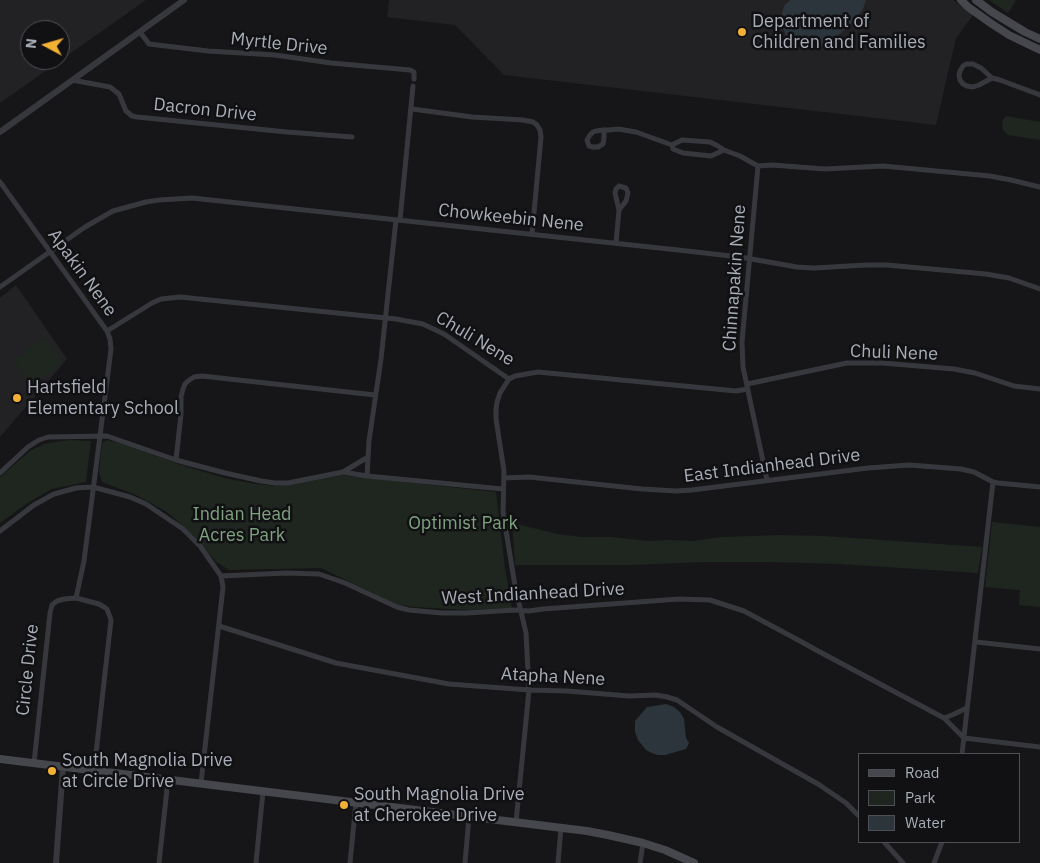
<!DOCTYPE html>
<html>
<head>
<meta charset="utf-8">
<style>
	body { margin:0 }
	#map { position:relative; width:1040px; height:863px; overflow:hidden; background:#161618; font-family:"IBM Plex Sans",sans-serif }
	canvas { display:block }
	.legend { position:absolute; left:858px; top:753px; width:162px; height:90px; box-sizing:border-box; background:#111113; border:1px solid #4d4f55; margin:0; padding:6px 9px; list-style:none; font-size:15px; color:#a8adb8 }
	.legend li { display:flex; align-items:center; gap:10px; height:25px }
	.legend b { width:25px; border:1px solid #4d4f55 }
	.north { position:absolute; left:20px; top:20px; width:50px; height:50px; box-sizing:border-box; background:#111113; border:1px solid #4d4f55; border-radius:50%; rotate:276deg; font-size:14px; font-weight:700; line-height:20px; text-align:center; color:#a8adb8 }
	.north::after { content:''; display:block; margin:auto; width:18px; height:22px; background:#f2b134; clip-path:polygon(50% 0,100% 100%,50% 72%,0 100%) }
</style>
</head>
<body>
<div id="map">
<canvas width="1040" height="863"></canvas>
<ul class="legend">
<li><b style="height:6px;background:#45474d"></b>Road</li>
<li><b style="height:14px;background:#1e261f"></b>Park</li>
<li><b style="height:14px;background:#2c353c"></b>Water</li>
</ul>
<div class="north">N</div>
</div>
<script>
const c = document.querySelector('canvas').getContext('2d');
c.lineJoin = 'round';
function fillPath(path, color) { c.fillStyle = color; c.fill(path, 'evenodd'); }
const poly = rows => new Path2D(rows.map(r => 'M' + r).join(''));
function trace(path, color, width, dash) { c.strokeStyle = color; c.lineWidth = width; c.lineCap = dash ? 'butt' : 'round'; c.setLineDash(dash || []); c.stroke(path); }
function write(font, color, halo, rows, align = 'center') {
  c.font = font + ' "IBM Plex Sans",sans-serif'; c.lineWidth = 5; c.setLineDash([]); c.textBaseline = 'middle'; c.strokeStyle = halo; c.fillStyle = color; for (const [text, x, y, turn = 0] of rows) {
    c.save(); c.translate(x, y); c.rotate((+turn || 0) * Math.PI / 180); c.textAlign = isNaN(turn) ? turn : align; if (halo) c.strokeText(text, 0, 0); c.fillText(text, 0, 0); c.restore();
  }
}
fillPath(poly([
	[0,0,146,0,0,103],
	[30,30,60,30,60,60,30,60],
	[389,0,953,0,973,15,956,38,936,125,504,75,455,25,387,17],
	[16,285,67,359,0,437,0,298]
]), '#222225');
fillPath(poly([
	[989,0,1014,0,1016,1,1008,13],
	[1006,116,1040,122,1040,140,1008,135,1003,130,1002,121],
	[44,337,63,362,32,385,14,360],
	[69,440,91,441,86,482,52,489,29,502,0,523,0,477,30,451,44,444],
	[107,440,125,444,178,464,228,479,250,483,274,486,287,485,340,475,496,492,505,568,512,608,466,610,414,607,395,604,321,568,229,570,216,562,193,535,167,512,136,495,102,482,99,472,102,443],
	[992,522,1040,527,1040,607,1019,605,1020,590,985,587],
	[512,523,558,534,581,537,612,537,647,541,668,540,692,541,722,537,780,535,825,536,982,547,978,573,840,564,767,562,706,562,630,565,515,565]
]), '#1e261f');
fillPath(poly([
	[790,0,866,0,863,9,855,20,834,39,822,46,815,48,805,49,794,47,788,41,781,23,782,14,784,6],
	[666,704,674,707,680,712,684,719,686,738,689,743,686,749,665,755,658,755,652,753,646,750,638,740,635,732,635,721,647,707]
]), '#2c353c');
trace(poly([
	[140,32,149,44,208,51,275,55,331,63,410,70,414,72,414,79],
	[992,78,979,85,973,87,967,86,963,84,960,80,959,75,960,71,963,66,966,64,973,64,981,68,992,78,1000,80,1040,95],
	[72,80,110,87,119,94,126,111,132,116,137,117,287,132,352,137],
	[412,109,472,117,523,120,533,122,537,125,540,130,541,137,532,234],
	[604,130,604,138,603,144,598,147,593,147,589,146,587,140,590,135,593,132,596,131,604,130,609,130,618,129,636,132,672,145,673,149,683,153,711,156,724,150],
	[672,145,682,140,710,142,718,146,724,150,740,156,758,166,772,165,825,169,883,166,990,176,1011,180,1040,187],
	[758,166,742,342,743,367,767,480],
	[0,182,107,331,110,339,111,349,106,389,84,561,76,598],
	[619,186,626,188,628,193,626,201,619,210,615,193,616,189,619,186],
	[400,220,413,86],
	[616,243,619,210],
	[0,287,85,227,113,211,146,202,159,200,192,198,678,250,740,257,797,267,814,268,866,265,887,265,986,274,1009,278,1040,289],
	[107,331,152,303,161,299,180,297,396,319,423,324,444,334,509,379],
	[747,384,847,363,882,363,954,369,975,373,1014,386,1040,389],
	[176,460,181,414,181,397,183,389,185,384,188,381,194,377,202,376,375,395],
	[343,472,368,457],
	[0,473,28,447,39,440,48,437,107,436,176,460,225,473,261,481,275,483,288,483,343,472,367,476,503,489],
	[367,476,369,441,381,359,396,220],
	[504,478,529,477,642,489,676,491,692,490,868,468,909,465,961,469,974,472,993,482,998,483,1040,487],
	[0,531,34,505,54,494,76,488,93,487,130,497,146,504,183,529,200,546,221,576,223,587,201,783],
	[221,576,286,573,319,574,345,583,397,607,409,610,442,613,466,613,515,610,529,611,543,609,679,599,710,600,744,611,800,641,818,651,944,718,964,738,1040,747],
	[219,626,336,663,449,684,529,690,567,691,629,696,656,695,667,697,677,700,717,727,818,784,846,803,859,816],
	[976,642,1040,649],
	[944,718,952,715,967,708],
	[962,754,993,482],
	[34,763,50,613,52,605,57,601,64,599,76,598,99,604,104,607,107,609,111,620,94,771],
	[516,822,529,690,526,633,515,586,503,512,504,471,496,419,496,410,497,402,500,393,509,379,515,376,538,372,736,391,748,389],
	[884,842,903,863],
	[159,863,168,780],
	[256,863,263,791],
	[350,863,356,802],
	[465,863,469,817],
	[558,863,561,828],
	[640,863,643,843],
	[934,863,942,842]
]), '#37383d', 5);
trace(poly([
	[0,132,184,0],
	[56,863,63,767]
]), '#37383d', 6);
trace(poly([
	[961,0,968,7,992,24,1009,35,1040,50],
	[976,0,992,12,1025,32,1040,39],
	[0,759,587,831,608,835,643,843,665,850,694,863]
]), '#45474d', 8);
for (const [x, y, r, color] of [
	[742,32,5,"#f2b134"],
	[17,398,5,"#f2b134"],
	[52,771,5,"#f2b134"],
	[344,805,5,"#f2b134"]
]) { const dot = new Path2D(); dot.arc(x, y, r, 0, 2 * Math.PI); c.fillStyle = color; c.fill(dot); trace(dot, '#111113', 2); }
write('18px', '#a8adb8', '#111113', [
	["Department of",752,22],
	["Children and Families",752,43],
	["Hartsfield",27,388],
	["Elementary School",27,409],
	["South Magnolia Drive",62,761],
	["at Circle Drive",62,782],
	["South Magnolia Drive",354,795],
	["at Cherokee Drive",354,816]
], 'left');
write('18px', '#a8adb8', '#111113', [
	["Myrtle Drive",279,44,6],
	["Dacron Drive",205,110,6],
	["Chowkeebin Nene",511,218,6],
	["Apakin Nene",82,273,54],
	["Chinnapakin Nene",735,278,-86],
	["Chuli Nene",475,339,31],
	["Chuli Nene",894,353,2],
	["East Indianhead Drive",772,466,-7],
	["West Indianhead Drive",533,594,-3],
	["Circle Drive",28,670,-84],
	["Atapha Nene",553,677,3]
]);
write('18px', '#7fa381', '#111113', [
	["Indian Head",242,515],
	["Acres Park",242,536],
	["Optimist Park",463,524]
]);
</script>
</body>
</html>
